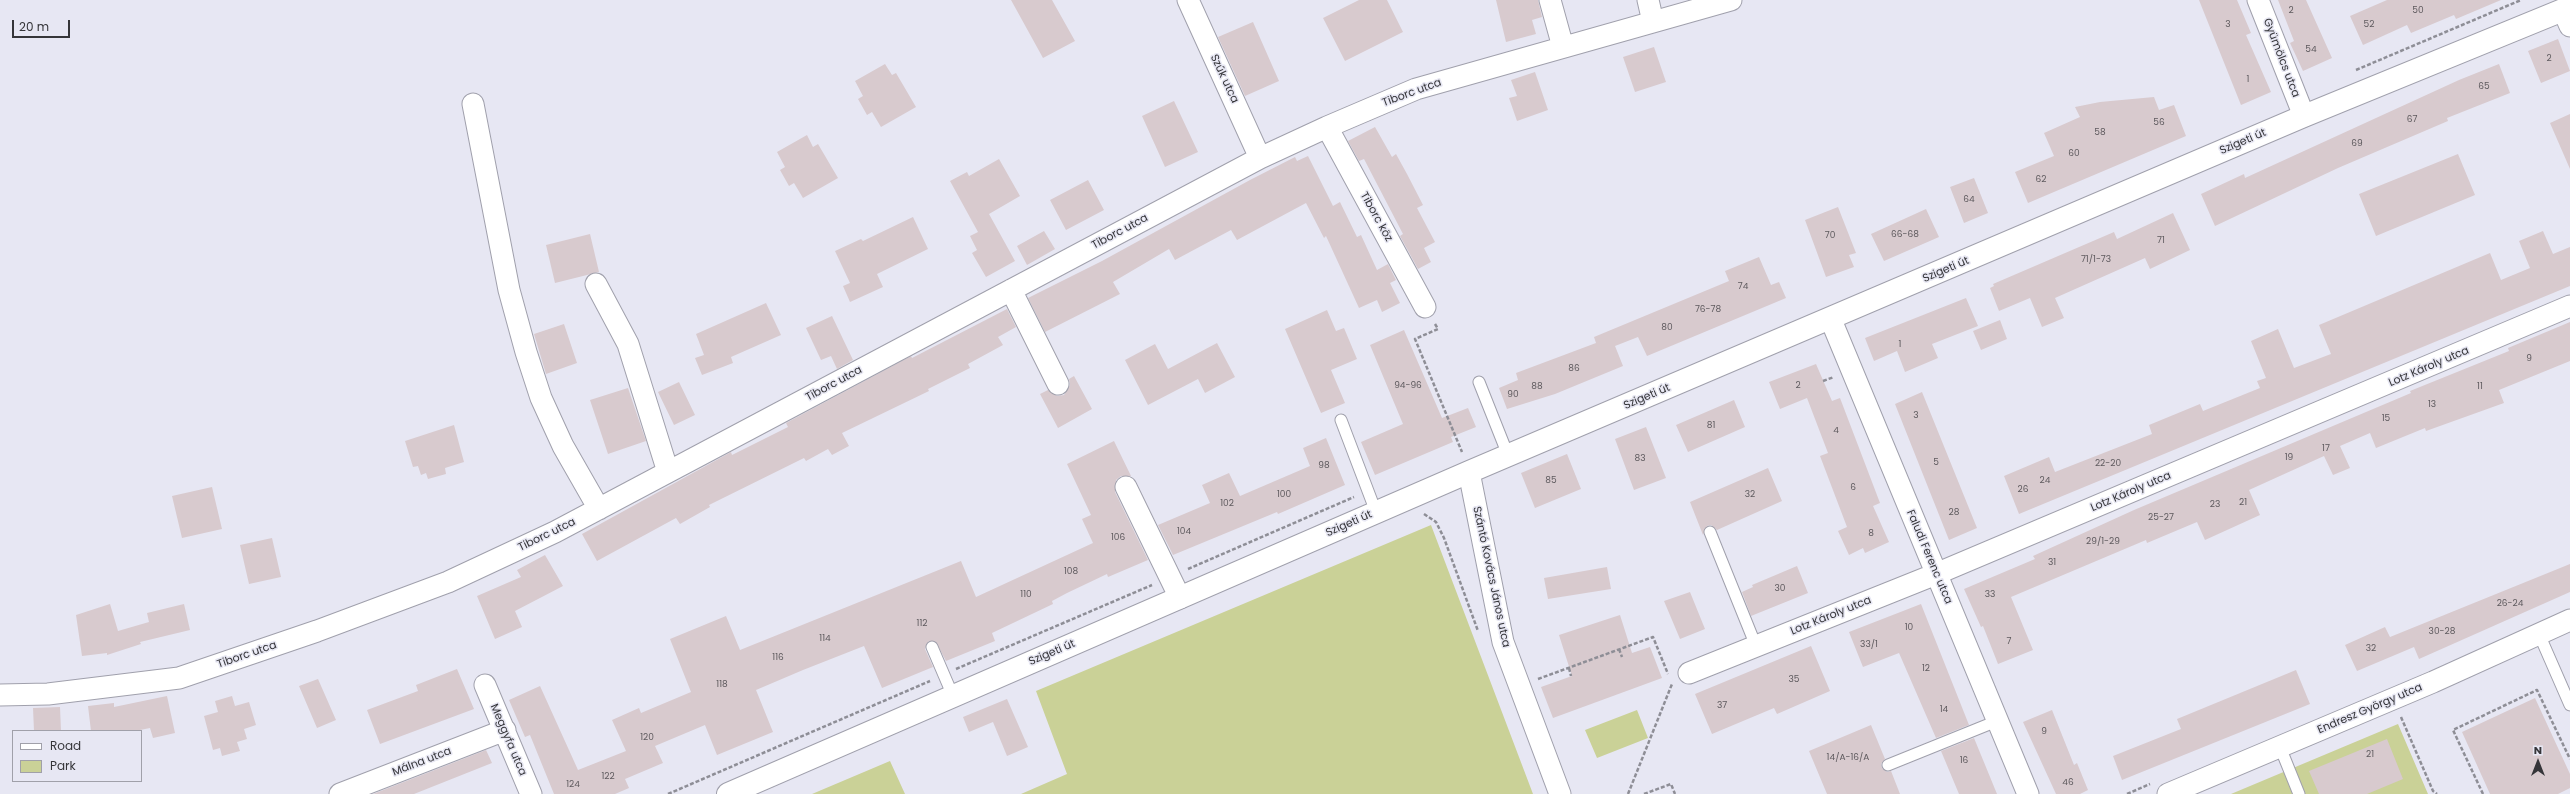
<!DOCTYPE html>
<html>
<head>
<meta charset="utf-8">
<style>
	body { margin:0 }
	#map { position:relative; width:2570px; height:794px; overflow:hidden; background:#e7e7f3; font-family:Poppins,sans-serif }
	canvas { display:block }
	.legend { position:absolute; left:12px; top:730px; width:130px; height:52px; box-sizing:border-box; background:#e7e7f3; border:1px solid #a0a0a9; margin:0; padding:5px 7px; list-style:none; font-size:12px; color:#353539 }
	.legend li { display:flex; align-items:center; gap:8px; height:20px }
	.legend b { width:20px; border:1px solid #a0a0a9 }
	.north { position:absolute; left:2518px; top:742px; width:40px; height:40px; -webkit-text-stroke:3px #e7e7f3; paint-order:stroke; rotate:0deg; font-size:11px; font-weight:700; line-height:16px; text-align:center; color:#353539 }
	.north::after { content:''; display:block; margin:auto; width:14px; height:18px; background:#353539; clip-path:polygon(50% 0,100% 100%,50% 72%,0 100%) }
	.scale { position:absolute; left:12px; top:20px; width:58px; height:18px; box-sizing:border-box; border:2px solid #353539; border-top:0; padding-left:5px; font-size:12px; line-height:14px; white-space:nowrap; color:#353539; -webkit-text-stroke:3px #e7e7f3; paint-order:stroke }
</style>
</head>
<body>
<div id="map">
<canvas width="2570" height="794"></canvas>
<ul class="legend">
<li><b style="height:5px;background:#fff"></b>Road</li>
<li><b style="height:11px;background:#cad197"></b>Park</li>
</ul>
<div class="north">N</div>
<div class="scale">20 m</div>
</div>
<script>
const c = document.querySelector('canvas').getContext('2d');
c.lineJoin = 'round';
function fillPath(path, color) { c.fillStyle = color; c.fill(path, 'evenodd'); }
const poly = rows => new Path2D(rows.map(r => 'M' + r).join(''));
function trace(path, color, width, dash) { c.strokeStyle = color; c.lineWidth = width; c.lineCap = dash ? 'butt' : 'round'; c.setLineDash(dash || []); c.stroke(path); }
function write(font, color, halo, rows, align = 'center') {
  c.font = font + ' Poppins,sans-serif'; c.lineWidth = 3; c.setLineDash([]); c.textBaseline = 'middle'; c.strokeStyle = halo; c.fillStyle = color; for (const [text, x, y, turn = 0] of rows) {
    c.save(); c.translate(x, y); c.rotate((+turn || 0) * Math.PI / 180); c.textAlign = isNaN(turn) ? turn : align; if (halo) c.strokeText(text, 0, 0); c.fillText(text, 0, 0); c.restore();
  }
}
fillPath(poly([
	[1431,525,1533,794,1021,794,1067,774,1036,691],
	[1637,710,1648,738,1597,758,1585,730],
	[2398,724,2428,794,2231,794],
	[890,761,905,794,812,794]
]), '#cad197');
fillPath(poly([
	[1011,0,1052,0,1075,41,1043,58],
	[1359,0,1387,0,1403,32,1345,61,1323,18],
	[1496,0,1538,0,1542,17,1532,20,1536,34,1506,42],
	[2199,0,2237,0,2251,33,2246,35,2271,92,2241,105],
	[2278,0,2306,0,2332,58,2303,71,2290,43,2294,41],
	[2387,0,2501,0,2456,19,2454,15,2411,33,2407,25,2363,45,2350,16],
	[1253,22,1279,81,1245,96,1218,37],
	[2558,39,2570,71,2541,83,2528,51],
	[1654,47,1666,82,1635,92,1623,57],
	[885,64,892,75,896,73,916,107,881,127,872,112,867,115,858,99,863,96,855,81],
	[2499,64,2510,93,2447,118,2448,121,2338,168,2215,226,2201,194,2244,174,2245,178,2459,80],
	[1535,72,1548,110,1517,121,1509,98,1517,96,1511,80],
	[2154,97,2159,110,2174,105,2186,136,2028,203,2015,172,2054,156,2044,133,2080,117,2075,107,2100,102],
	[1174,101,1198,152,1165,167,1142,116],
	[2570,114,2570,169,2550,123],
	[1375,127,1392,157,1396,154,1407,174,1423,205,1417,208,1435,242,1424,248,1431,262,1418,269,1400,236,1403,234,1364,159,1359,161,1348,141],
	[807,135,813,147,818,144,838,178,803,198,794,183,789,186,780,170,785,167,777,152],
	[2458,154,2475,195,2376,236,2359,194],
	[1308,156,1333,206,1340,202,1357,237,1361,235,1377,270,1388,264,1396,280,1390,283,1400,303,1382,312,1377,300,1359,308,1326,236,1324,238,1306,203,1237,240,1231,230,1175,260,1169,249,1113,282,1120,294,1045,332,1028,298,1102,261,1250,180,1295,157,1297,161],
	[999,159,1020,196,989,214,1015,261,986,277,972,253,977,250,970,236,978,232,950,181,967,172,969,176],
	[1974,178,1988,213,1964,223,1950,187],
	[1088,180,1104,210,1066,230,1050,200],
	[1838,207,1856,253,1849,255,1854,267,1826,277,1805,220],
	[1926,209,1939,237,1884,261,1871,234],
	[2173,213,2190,250,2150,269,2145,258,2055,298,2064,318,2042,327,2030,298,1999,311,1990,288,1994,286,1993,284,2114,232,2117,239],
	[913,217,928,249,877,274,883,287,850,302,843,286,850,283,835,251,861,239,863,241],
	[1044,231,1055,249,1027,265,1017,246],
	[2543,231,2553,254,2570,247,2570,286,2019,514,2004,476,2049,457,2055,472,2152,434,2149,425,2200,404,2203,411,2260,388,2257,381,2266,378,2251,341,2278,329,2294,368,2331,354,2319,325,2490,253,2501,280,2530,268,2519,241],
	[590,234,599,272,555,283,546,245],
	[1759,257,1771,285,1779,282,1786,298,1647,356,1638,337,1615,346,1623,366,1555,394,1507,409,1499,388,1518,380,1516,373,1596,343,1594,337,1729,281,1725,271],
	[1966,298,1978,326,1932,344,1938,358,1905,372,1897,351,1874,361,1865,338],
	[766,303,781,335,731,357,733,363,702,375,695,358,704,355,696,334],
	[1007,309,1016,327,998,337,1003,345,968,364,970,368,928,389,929,391,842,433,849,446,832,455,828,449,806,461,804,458,709,505,710,507,680,524,676,518,597,561,582,534,731,452,732,455,788,427,786,423,911,356,912,358],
	[1327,310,1336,331,1344,328,1357,359,1331,370,1345,403,1321,413,1285,329],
	[832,316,853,360,837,369,831,356,821,360,806,328],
	[2000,320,2007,339,1981,350,1973,331],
	[2570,322,2570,361,2499,390,2504,403,2426,431,2425,428,2376,448,2370,433,2340,446,2350,468,2333,475,2324,456,2249,490,2260,515,2205,540,2197,522,2147,543,2146,540,2011,597,2033,650,1998,664,1983,626,1981,627,1964,589,2035,559,2033,556,2134,510,2411,393,2410,391,2509,351,2508,348],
	[564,324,577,363,546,374,534,334],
	[1404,330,1442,418,1468,408,1476,427,1451,437,1453,442,1375,475,1361,442,1403,424,1370,345],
	[1217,343,1235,377,1205,393,1198,379,1148,405,1125,360,1155,344,1168,369],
	[1816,364,1832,401,1840,398,1880,503,1873,506,1889,542,1865,553,1863,548,1849,555,1838,531,1847,527,1820,456,1828,453,1807,398,1780,409,1769,382],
	[1074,376,1092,409,1058,428,1040,394,1048,390,1057,396,1064,395,1070,385,1069,379],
	[679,382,695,415,674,425,658,392],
	[628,388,646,441,608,454,590,400],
	[1922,392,1977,528,1949,540,1895,404],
	[1734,400,1745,427,1688,452,1676,425],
	[454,425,464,462,445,468,446,474,428,479,426,473,421,475,418,466,413,467,405,441],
	[1646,427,1666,478,1634,490,1615,439],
	[1326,438,1345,485,1278,514,1277,512,1173,555,1158,525,1210,503,1202,485,1229,473,1240,496,1310,466,1303,448],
	[1114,441,1131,476,1121,476,1116,480,1115,492,1148,560,1108,577,1107,574,1067,593,1052,601,1053,604,992,633,995,641,946,661,936,642,929,641,925,649,933,667,882,688,864,646,803,670,756,690,773,732,717,755,705,725,655,746,663,763,625,779,629,788,615,794,554,794,530,735,525,737,509,700,540,686,578,770,626,751,612,720,639,708,641,713,691,692,670,639,726,616,740,650,961,561,976,597,1093,543,1082,519,1091,515,1067,464],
	[1567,454,1581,489,1535,508,1521,473],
	[1768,468,1782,501,1717,530,1711,525,1707,526,1703,535,1690,502],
	[212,487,222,529,182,538,172,496],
	[272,538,281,577,249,584,240,545],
	[545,555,563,586,515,611,522,627,495,639,477,596,521,577,517,570],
	[2570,564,2570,592,2419,659,2414,647,2357,671,2345,645,2385,627,2390,637],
	[1797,566,1808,593,1751,616,1742,592,1753,587,1752,585],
	[1607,567,1611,589,1548,599,1544,578],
	[1690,592,1705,629,1680,639,1664,601],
	[110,604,118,631,149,622,147,613,184,604,190,630,140,642,141,644,107,655,107,653,82,656,76,615],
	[1921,604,1969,725,1936,738,1899,653,1863,667,1849,632],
	[1620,615,1632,653,1650,647,1662,678,1553,718,1541,687,1572,676,1559,635],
	[1811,646,1830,691,1777,714,1774,708,1712,734,1695,694],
	[457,669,474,709,380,744,367,710,418,691,416,685],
	[2296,670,2310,704,2122,780,2113,756,2181,729,2177,719],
	[318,679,336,720,317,728,299,686],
	[167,696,175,733,153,738,150,728,135,731,91,731,88,706,114,703,114,707],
	[232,696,235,706,249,702,256,725,244,729,247,739,237,742,240,751,222,756,220,748,213,750,204,716,218,712,215,701],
	[2535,698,2570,774,2570,788,2558,794,2490,794,2462,732],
	[1007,699,1028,747,1007,756,993,722,969,732,963,717],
	[60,707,61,731,34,731,33,708],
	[2052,710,2074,765,2077,763,2088,790,2080,794,2056,794,2023,722],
	[1871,725,1885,759,1881,764,1882,768,1887,772,1891,771,1900,794,1827,794,1809,751],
	[1974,738,1997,794,1959,794,1941,751],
	[2387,739,2403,779,2367,794,2319,794,2309,771],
	[486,750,492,763,414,794,373,794]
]), '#d8cace');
const lane = poly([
	[1479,382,1508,455],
	[1341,420,1376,512],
	[1710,532,1756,646],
	[2539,634,2570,705],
	[932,647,953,696],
	[2280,747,2299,794],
	[1888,765,1997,721]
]);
const street = poly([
	[1188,0,1260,158],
	[1550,0,1563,47],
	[1648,0,1653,22],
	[2258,0,2304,116],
	[2563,10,2570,26],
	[473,104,509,290,526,352,541,398,563,446,599,509],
	[1327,127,1425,307],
	[596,284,628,344,668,472],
	[1011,290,1058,384],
	[1831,320,2028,794],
	[1469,472,1503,642,1560,794],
	[1126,487,1180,598],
	[1689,673,1936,574,2570,306],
	[485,685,531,794],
	[0,695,48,694,179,678,317,631,448,582,555,532,1260,158,1327,127,1416,89,1731,0],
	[340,794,505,730],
	[2168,794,2433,682,2570,620]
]);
const secondary = poly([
	[728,794,1469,472,2304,116,2570,7]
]);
trace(lane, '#a0a0ac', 13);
trace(street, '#a0a0ac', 23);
trace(secondary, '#a0a0ac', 24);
trace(poly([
	[2356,70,2521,0],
	[1435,324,1438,329,1415,339,1462,452],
	[1823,381,1834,377],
	[1424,514,1436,522,1444,538,1478,631],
	[1188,569,1354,497],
	[1619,649,1622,657],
	[1569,668,1571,676],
	[956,669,1152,585],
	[1538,679,1653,637,1668,674],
	[2401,717,2433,791,2437,794],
	[668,794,930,681],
	[1628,794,1672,684],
	[1644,794,1671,784,1675,794],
	[2127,794,2150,784],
	[2483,794,2453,730,2537,690,2570,759]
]), '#8e8e96', 2.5, [4, 2]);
trace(lane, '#fff', 11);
trace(street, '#fff', 21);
trace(secondary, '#fff', 22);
write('9px', '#5e5a5e', null, [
	["2",2291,11],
	["50",2418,11],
	["3",2228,25],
	["52",2369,25],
	["54",2311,50],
	["2",2549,59],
	["1",2248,80],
	["65",2484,87],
	["67",2412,120],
	["56",2159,123],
	["58",2100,133],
	["69",2357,144],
	["60",2074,154],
	["62",2041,180],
	["64",1969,200],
	["66-68",1905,235],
	["70",1830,236],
	["71",2161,241],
	["71/1-73",2096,260],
	["74",1743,287],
	["76-78",1708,310],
	["80",1667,328],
	["1",1900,345],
	["9",2529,359],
	["86",1574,369],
	["94-96",1408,386],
	["2",1798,386],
	["88",1537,387],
	["11",2480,387],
	["90",1513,395],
	["13",2432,405],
	["3",1916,416],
	["15",2386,419],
	["81",1711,426],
	["4",1836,431],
	["17",2326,449],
	["19",2289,458],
	["83",1640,459],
	["5",1936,463],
	["22-20",2108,464],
	["98",1324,466],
	["85",1551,481],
	["24",2045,481],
	["6",1853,488],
	["26",2023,490],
	["100",1284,495],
	["32",1750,495],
	["21",2243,503],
	["102",1227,504],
	["23",2215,505],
	["28",1954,513],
	["25-27",2161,518],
	["104",1184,532],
	["8",1871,534],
	["106",1118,538],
	["29/1-29",2103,542],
	["31",2052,563],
	["108",1071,572],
	["30",1780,589],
	["110",1026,595],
	["33",1990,595],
	["26-24",2510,604],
	["112",922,624],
	["10",1909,628],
	["30-28",2442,632],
	["114",825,639],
	["7",2009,642],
	["33/1",1869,645],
	["32",2371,649],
	["116",778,658],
	["12",1926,669],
	["35",1794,680],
	["118",722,685],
	["37",1722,706],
	["14",1944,710],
	["9",2044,732],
	["120",647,738],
	["21",2370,755],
	["14/A-16/A",1848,758],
	["16",1964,761],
	["122",608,777],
	["46",2068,783],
	["124",573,785]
]);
write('11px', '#353539', '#e7e7f3', [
	["Gyümölcs utca",2281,58,69],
	["Szűk utca",1224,79,65],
	["Tiborc utca",1412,93,-20],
	["Szigeti út",2243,142,-23],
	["Tiborc köz",1376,217,61],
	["Tiborc utca",1120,232,-28],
	["Szigeti út",1946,270,-23],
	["Lotz Károly utca",2429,367,-23],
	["Tiborc utca",834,384,-28],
	["Szigeti út",1647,397,-23],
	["Lotz Károly utca",2131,492,-23],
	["Szigeti út",1349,524,-24],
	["Tiborc utca",547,535,-26],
	["Faludi Ferenc utca",1929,557,67],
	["Szántó Kovács János utca",1491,577,78],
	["Lotz Károly utca",1831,616,-22],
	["Szigeti út",1052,653,-23],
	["Tiborc utca",247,655,-19],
	["Endresz György utca",2370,709,-23],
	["Meggyfa utca",508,740,67],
	["Málna utca",422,762,-21]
]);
</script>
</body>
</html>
